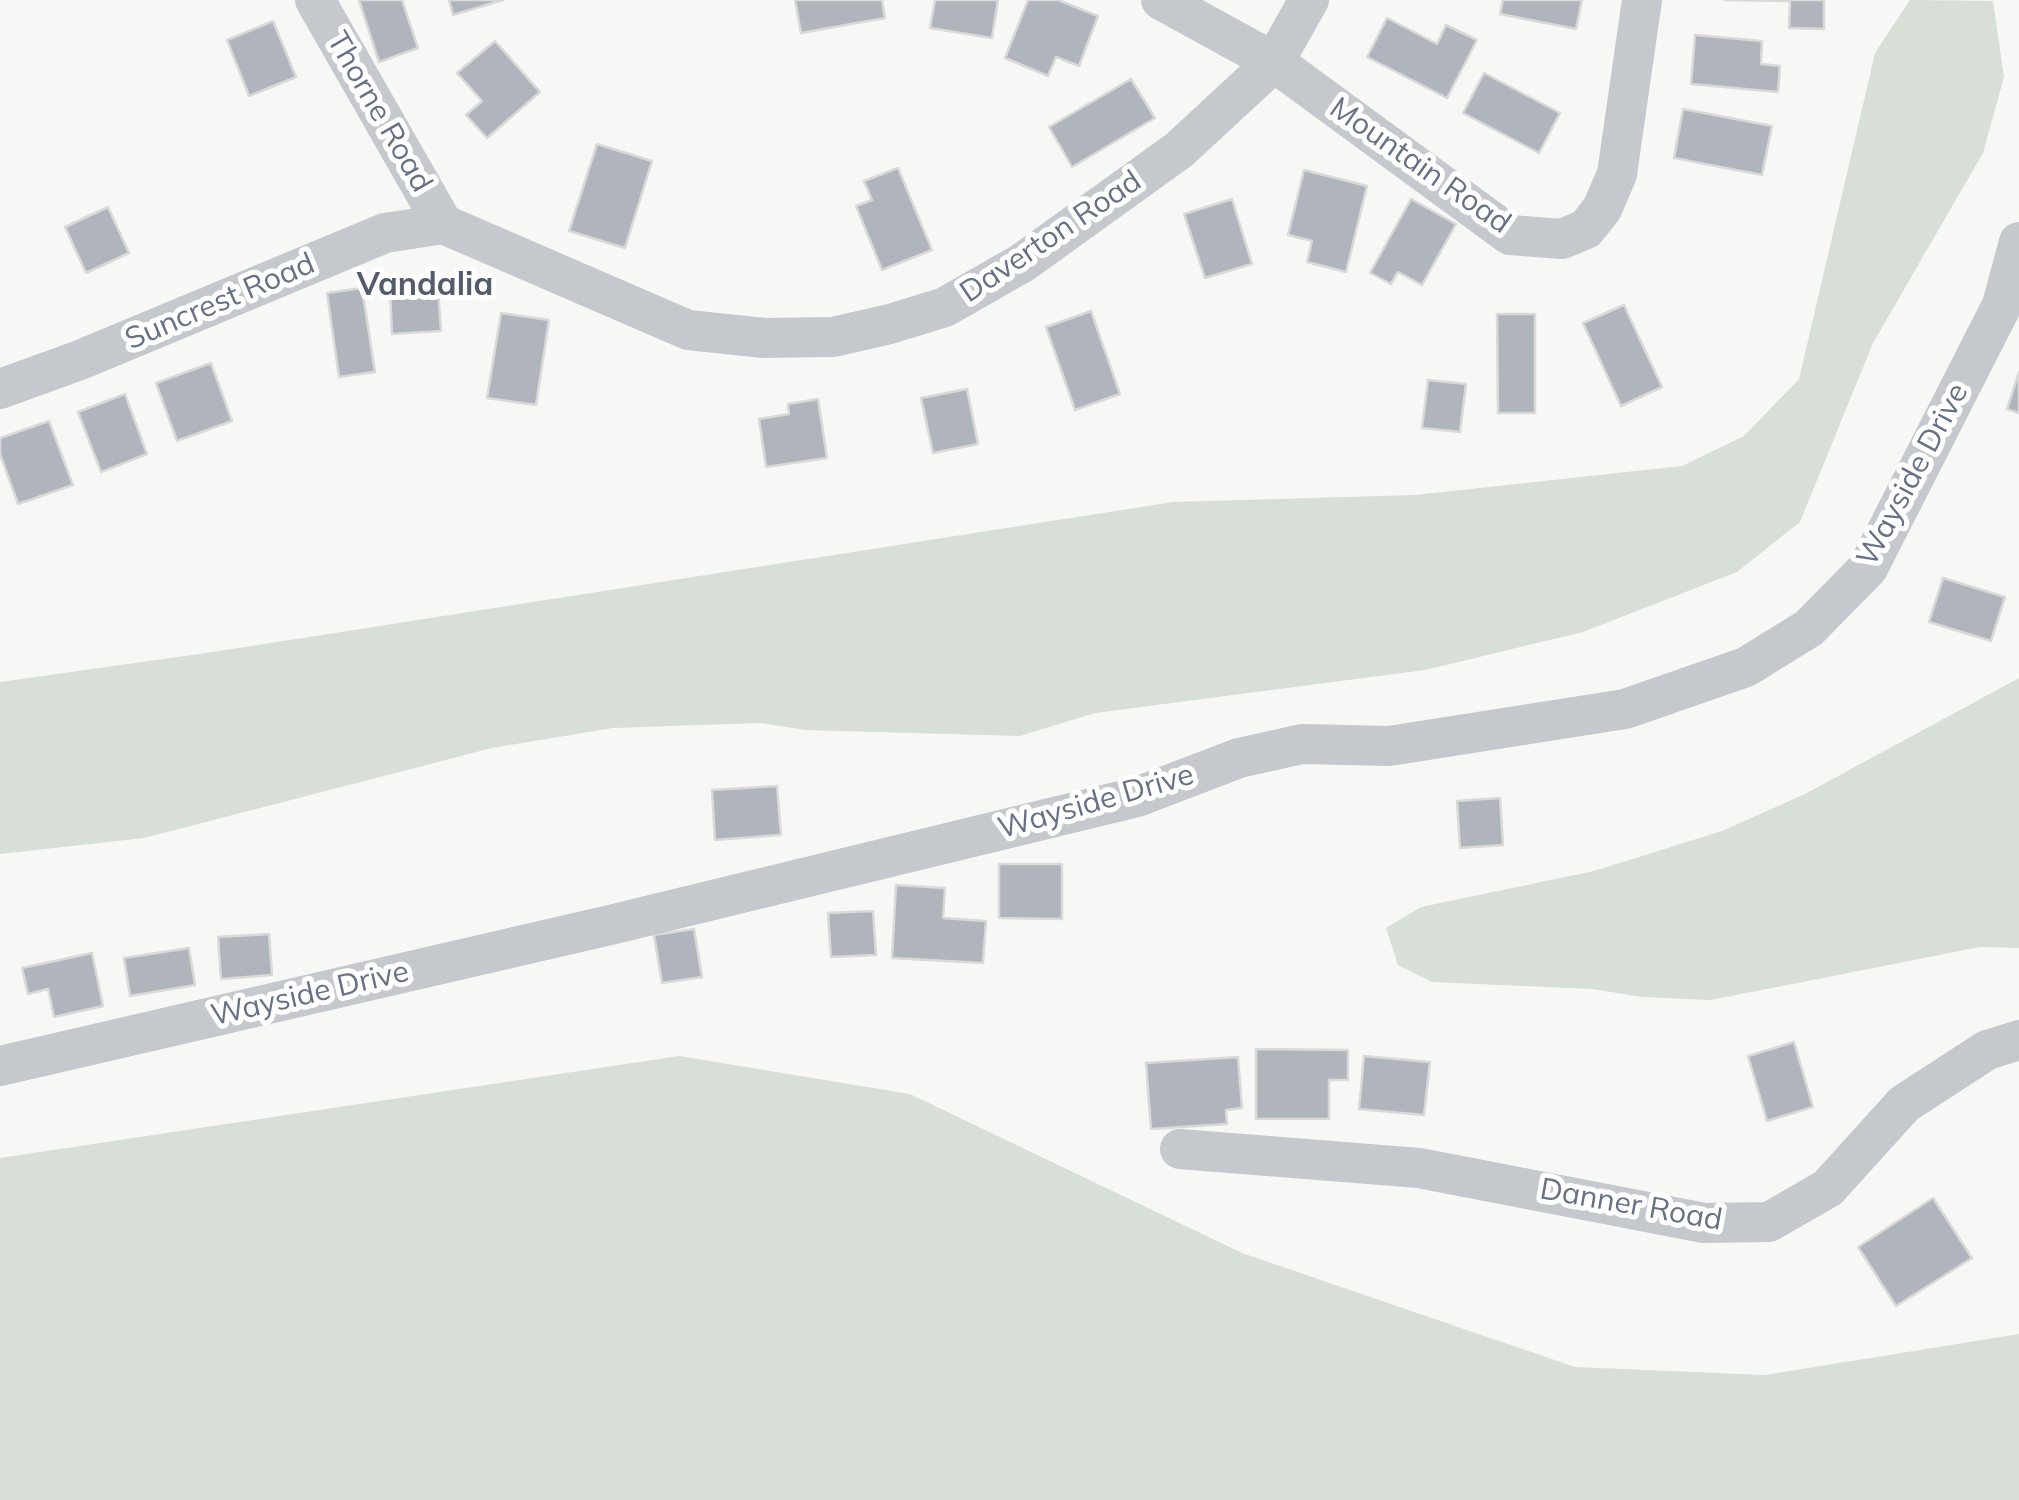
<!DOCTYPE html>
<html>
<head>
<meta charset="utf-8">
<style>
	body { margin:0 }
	canvas { display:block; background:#f7f8f5 }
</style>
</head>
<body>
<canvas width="2019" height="1500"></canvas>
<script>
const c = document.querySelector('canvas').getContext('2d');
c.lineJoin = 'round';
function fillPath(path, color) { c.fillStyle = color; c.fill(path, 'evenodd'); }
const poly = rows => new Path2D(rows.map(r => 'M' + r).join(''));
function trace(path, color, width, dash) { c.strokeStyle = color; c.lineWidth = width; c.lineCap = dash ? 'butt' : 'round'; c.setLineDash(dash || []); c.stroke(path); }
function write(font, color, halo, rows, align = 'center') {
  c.font = font + ' Mulish,sans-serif'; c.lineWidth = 10; c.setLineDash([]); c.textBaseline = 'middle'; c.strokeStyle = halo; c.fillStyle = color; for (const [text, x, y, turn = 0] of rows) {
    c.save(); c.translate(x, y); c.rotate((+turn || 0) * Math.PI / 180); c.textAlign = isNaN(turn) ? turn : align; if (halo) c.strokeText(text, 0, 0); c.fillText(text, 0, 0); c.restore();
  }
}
fillPath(poly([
	[1910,0,1993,1,2004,77,1983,153,1873,343,1800,522,1737,572,1583,632,1425,670,1095,713,1020,736,806,730,760,723,613,728,492,748,144,838,0,854,0,682,213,652,1173,502,1415,495,1682,466,1744,436,1799,379,1875,53],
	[2019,678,2019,948,1980,947,1711,1000,1642,997,1592,989,1432,982,1398,965,1386,928,1421,907,1594,871,1722,831,1805,794],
	[679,1056,910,1094,1242,1253,1575,1367,1765,1375,2019,1334,2019,1500,0,1500,0,1158]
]), '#d7dfd6');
const building = poly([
	[359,0,402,0,418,48,379,62,359,0],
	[449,0,503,0,453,15,449,0],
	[795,0,882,0,885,18,801,33,795,0],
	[935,0,998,0,992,38,930,28,935,0],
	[1028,0,1058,0,1098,16,1079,66,1056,57,1048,76,1005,58,1028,0],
	[1503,0,1582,0,1576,29,1500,14,1503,0],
	[1725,0,1824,0,1824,29,1789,28,1790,1,1725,0],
	[1387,18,1437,44,1446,25,1477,40,1447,98,1367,57,1387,18],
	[273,21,296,77,249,96,227,40,273,21],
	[1695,35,1762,41,1761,64,1780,66,1778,92,1691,84,1695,35],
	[495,41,540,92,487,138,466,115,482,101,457,73,495,41],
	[1484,73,1560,113,1539,153,1463,113,1484,73],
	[1131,79,1155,118,1072,167,1049,127,1131,79],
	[1683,109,1772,126,1762,175,1674,158,1683,109],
	[597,144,652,161,625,248,569,231,597,144],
	[898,168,932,250,882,270,856,206,872,200,864,181,898,168],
	[1304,170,1367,186,1346,272,1307,262,1312,241,1288,235,1304,170],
	[1232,199,1252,264,1205,278,1184,214,1232,199],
	[1411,199,1456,224,1422,285,1398,272,1391,284,1370,273,1411,199],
	[108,207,129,253,86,273,65,227,108,207],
	[362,288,375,372,339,377,327,293,362,288],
	[438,288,441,331,392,334,390,291,438,288],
	[1624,305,1662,387,1621,406,1583,323,1624,305],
	[1091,311,1120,394,1075,410,1046,327,1091,311],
	[501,313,549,320,536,405,487,398,501,313],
	[1497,314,1535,314,1535,413,1498,413,1497,314],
	[211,363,232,421,177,441,156,383,211,363],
	[2019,372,2019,413,2007,409,2019,372],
	[1428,380,1466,384,1460,432,1422,428,1428,380],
	[967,389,978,444,933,453,921,398,967,389],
	[125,394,147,454,101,472,78,412,125,394],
	[818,399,827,458,766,467,759,419,789,414,788,404,818,399],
	[49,421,73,485,18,504,0,454,0,438,49,421],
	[1943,578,2005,597,1991,641,1929,622,1943,578],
	[777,786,781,835,715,840,712,790,777,786],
	[1500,798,1503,845,1460,848,1457,801,1500,798],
	[999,864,1062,864,1062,919,999,918,999,864],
	[896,885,945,888,943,918,986,921,983,963,892,958,896,885],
	[873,911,876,955,831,957,828,913,873,911],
	[694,929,702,977,662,983,654,935,694,929],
	[269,934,272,975,221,979,218,937,269,934],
	[189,948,195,985,130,996,124,958,189,948],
	[92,953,103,1006,54,1017,48,989,28,994,22,968,92,953],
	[1794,1042,1813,1107,1767,1121,1748,1056,1794,1042],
	[1256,1049,1348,1050,1348,1080,1329,1080,1329,1119,1256,1119,1256,1049],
	[1364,1056,1430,1062,1424,1115,1359,1109,1364,1056],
	[1238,1057,1242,1108,1226,1110,1227,1124,1151,1129,1146,1063,1238,1057],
	[1933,1198,1972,1258,1896,1306,1858,1247,1933,1198]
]);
fillPath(building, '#b0b5bd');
trace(building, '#d9d9d7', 2.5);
trace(poly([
	[315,0,443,224],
	[1161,0,1274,62,1510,235,1562,239,1586,229,1602,209,1617,174,1642,0],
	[443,224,688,330,764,338,833,337,890,324,945,307,1022,263,1179,150,1274,62,1309,0],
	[0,389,80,360,385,233,443,224],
	[0,1066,610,925,1137,797,1239,758,1302,744,1389,746,1625,709,1746,667,1809,628,1868,568,2002,305,2019,242],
	[1180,1149,1419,1168,1704,1223,1769,1222,1828,1188,1904,1104,1987,1050,2019,1040]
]), '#c5c8cc', 40);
write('30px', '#667186', '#fff', [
	["Thorne Road",379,112,60],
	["Mountain Road",1420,166,35],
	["Daverton Road",1051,237,-34],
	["Suncrest Road",220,302,-23],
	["Wayside Drive",1913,475,-62],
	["Wayside Drive",1096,802,-16],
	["Wayside Drive",310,994,-13],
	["Danner Road",1631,1205,10]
]);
write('bold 32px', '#545c6b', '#fff', [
	["Vandalia",425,285]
]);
</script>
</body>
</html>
